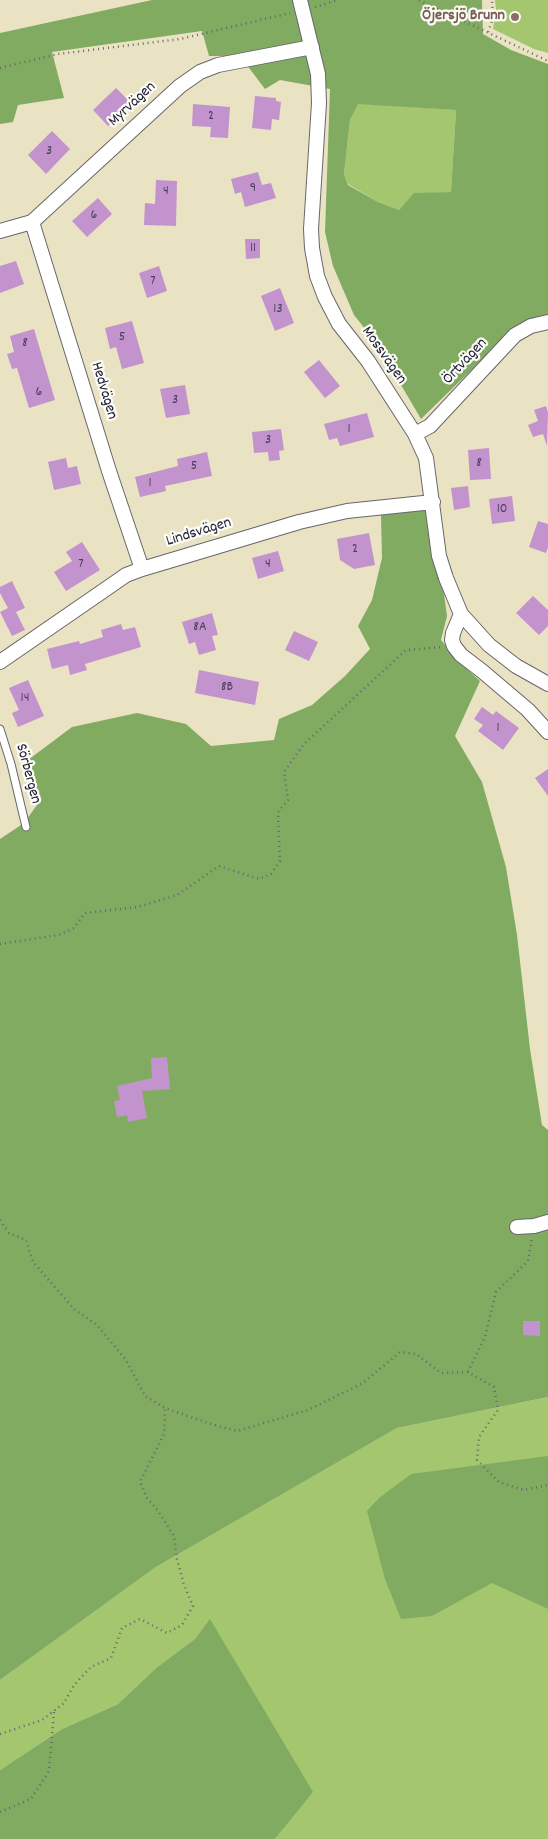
<!DOCTYPE html>
<html>
<head>
<meta charset="utf-8">
<style>
	body { margin:0 }
	canvas { display:block; background:#e9e3c3 }
</style>
</head>
<body>
<canvas width="548" height="1839"></canvas>
<script>
const c = document.querySelector('canvas').getContext('2d');
c.lineJoin = 'round';
function fillPath(path, color) { c.fillStyle = color; c.fill(path, 'evenodd'); }
const poly = rows => new Path2D(rows.map(r => 'M' + r).join(''));
function trace(path, color, width, dash) { c.strokeStyle = color; c.lineWidth = width; c.lineCap = dash ? 'butt' : 'round'; c.setLineDash(dash || []); c.stroke(path); }
function write(font, color, halo, rows, align = 'center') {
  c.font = font + ' Dekko,sans-serif'; c.lineWidth = 4.5; c.setLineDash([]); c.textBaseline = 'middle'; c.strokeStyle = halo; c.fillStyle = color; for (const [text, x, y, turn = 0] of rows) {
    c.save(); c.translate(x, y); c.rotate((+turn || 0) * Math.PI / 180); c.textAlign = isNaN(turn) ? turn : align; if (halo) c.strokeText(text, 0, 0); c.fillText(text, 0, 0); c.restore();
  }
}
fillPath(poly([
	[495,0,548,0,548,53,534,49,493,29,496,10],
	[358,103,456,110,451,192,414,194,399,210,378,202,348,184,344,174,350,120],
	[548,1397,548,1839,275,1839,312,1792,196,1638,156,1668,118,1704,62,1729,0,1770,0,1680,156,1567,397,1428]
]), '#a3c66f');
fillPath(poly([
	[152,0,482,0,483,34,511,50,548,64,548,316,500,342,421,419,377,344,354,315,333,266,325,232,330,89,280,80,265,89,240,56,209,56,202,31,52,52,64,98,18,105,13,122,0,124,0,33],
	[358,104,456,110,451,192,414,193,399,210,378,202,348,185,344,174,350,120],
	[427,510,431,547,444,594,447,616,441,640,461,664,480,681,455,736,482,782,506,867,517,935,530,1049,542,1125,548,1130,548,1397,397,1428,156,1567,0,1680,0,839,24,823,37,805,24,763,72,727,137,713,186,724,211,746,274,740,279,719,312,705,345,676,370,649,358,626,372,600,382,558,381,515],
	[548,1456,548,1609,492,1583,432,1616,401,1619,385,1579,367,1511,379,1498,411,1474],
	[210,1619,313,1792,275,1839,0,1839,0,1770,62,1729,118,1704,156,1668,196,1638]
]), '#82ab62');
fillPath(poly([
	[116,88,132,104,108,126,93,110],
	[255,96,276,98,276,101,281,102,279,120,272,119,271,130,252,128],
	[193,104,230,107,228,138,210,137,211,127,192,126],
	[52,131,70,149,46,174,28,155],
	[258,172,262,185,271,183,276,198,245,207,241,192,235,194,231,179],
	[156,180,177,181,176,226,144,225,145,203,155,204],
	[98,198,112,214,87,237,72,221],
	[245,239,260,239,260,258,246,259],
	[16,261,24,284,0,293,0,266],
	[159,266,167,291,147,298,139,273],
	[280,288,294,323,275,331,261,296],
	[132,321,144,363,122,369,116,347,110,349,105,328],
	[34,329,55,400,29,408,17,368,12,369,7,354,14,352,10,336],
	[319,360,340,386,325,398,304,372],
	[185,385,190,414,166,418,160,389],
	[546,406,548,412,547,446,543,434,533,437,528,425,538,421,534,410],
	[367,413,374,437,340,446,337,438,329,440,324,424],
	[281,429,284,450,279,451,280,460,269,461,268,452,254,453,252,432],
	[489,448,491,479,470,480,468,450],
	[207,452,212,476,165,486,166,491,140,497,135,477,178,466,177,459],
	[66,458,68,468,77,466,81,484,54,490,48,462],
	[468,486,470,507,454,510,451,488],
	[512,496,515,521,492,524,489,499],
	[538,521,548,524,548,547,546,553,529,547],
	[369,533,375,565,354,569,340,560,337,539],
	[82,542,100,570,66,591,54,572,72,561,66,552],
	[278,551,284,571,258,579,252,558],
	[12,581,25,608,16,612,25,630,12,636,0,612,8,608,0,593,0,587],
	[533,596,548,610,548,626,539,635,516,613],
	[212,613,218,635,212,636,216,650,199,655,195,642,189,644,182,622],
	[121,624,123,630,135,627,141,647,85,664,87,670,70,675,68,665,52,669,47,649,79,641,80,644,103,637,101,630],
	[294,631,318,642,309,661,285,650],
	[199,670,259,682,255,705,195,693],
	[28,680,44,716,18,727,12,713,19,710,9,688],
	[482,707,493,715,496,711,519,728,503,750,478,731,483,725,474,719],
	[548,769,548,796,535,778],
	[167,1057,170,1089,142,1091,147,1118,128,1122,127,1115,117,1117,114,1101,120,1100,117,1086,152,1078,151,1058],
	[523,1321,540,1321,540,1336,523,1335]
]), '#c393cd');
const service = poly([
	[0,729,11,764,26,827]
]);
const minor = poly([
	[300,0,318,74,319,103,311,229,312,248,317,276,325,297,339,324,368,361,415,434,426,458,439,556,446,578,461,614,489,645,516,666,548,684],
	[32,222,109,471,142,569],
	[0,231,32,222,180,86,200,72,218,65,312,47],
	[415,434,430,426,515,335,531,326,548,322],
	[461,614,453,633,452,640,454,646,461,655,482,671,528,710,548,732],
	[0,662,103,591,126,575,142,569,299,522,347,511,433,502],
	[517,1227,534,1226,548,1222]
]);
trace(service, '#68666b', 9);
trace(minor, '#68666b', 16);
trace(poly([
	[419,0,548,61],
	[315,7,338,0],
	[488,32,493,18,492,0],
	[0,68,58,54,180,39,290,13],
	[0,944,58,935,68,931,74,928,85,913,138,907,177,895,219,866,259,879,271,874,280,861,278,812,288,800,284,772,304,744,406,650,441,647],
	[0,1220,9,1233,26,1240,33,1262,74,1309,97,1325,126,1360,145,1396,165,1408,211,1424,237,1431,308,1410,363,1383,400,1352,416,1354,441,1373,468,1372,494,1387,498,1410,479,1437,477,1460,499,1482,524,1490,548,1485],
	[468,1372,485,1337,496,1292,528,1261,532,1239],
	[0,1734,42,1720,64,1703,74,1685,91,1667,111,1658,122,1628,140,1619,167,1633,182,1625,193,1606,184,1585,177,1559,174,1536,156,1508,147,1498,140,1482,164,1434,165,1408],
	[0,1812,31,1799,49,1771,54,1712]
]), '#68666b', 2.5, [1, 4]);
trace(service, '#fff', 7);
trace(minor, '#fff', 14);
for (const [x, y, r, color] of [
	[515,17,5,"#8d6e63"]
]) { const dot = new Path2D(); dot.arc(x, y, r, 0, 2 * Math.PI); c.fillStyle = color; c.fill(dot); trace(dot, '#fdfcf7', 2); }
write('14px', '#4a3e60', null, [
	["2",211,117],
	["3",49,152],
	["9",253,189],
	["4",166,192],
	["6",94,216],
	["11",253,249],
	["7",153,282],
	["13",278,310],
	["5",122,338],
	["8",25,344],
	["6",39,393],
	["3",175,401],
	["1",349,430],
	["3",268,441],
	["8",479,464],
	["5",194,467],
	["1",150,484],
	["10",502,510],
	["2",355,550],
	["7",81,565],
	["4",268,565],
	["8A",200,628],
	["8B",227,688],
	["14",25,699],
	["1",498,729]
]);
write('bold 16px', '#785e54', '#fdfcf7', [
	["Öjersjö Brunn",505,17]
], 'right');
write('16px', '#22223b', '#fdfcf7', [
	["Myrvägen",133,105,-43],
	["Mossvägen",383,356,55],
	["Örtvägen",466,362,-47],
	["Hedvägen",103,391,73],
	["Lindsvägen",199,533,-17],
	["Sörbergen",27,774,75]
]);
</script>
</body>
</html>
